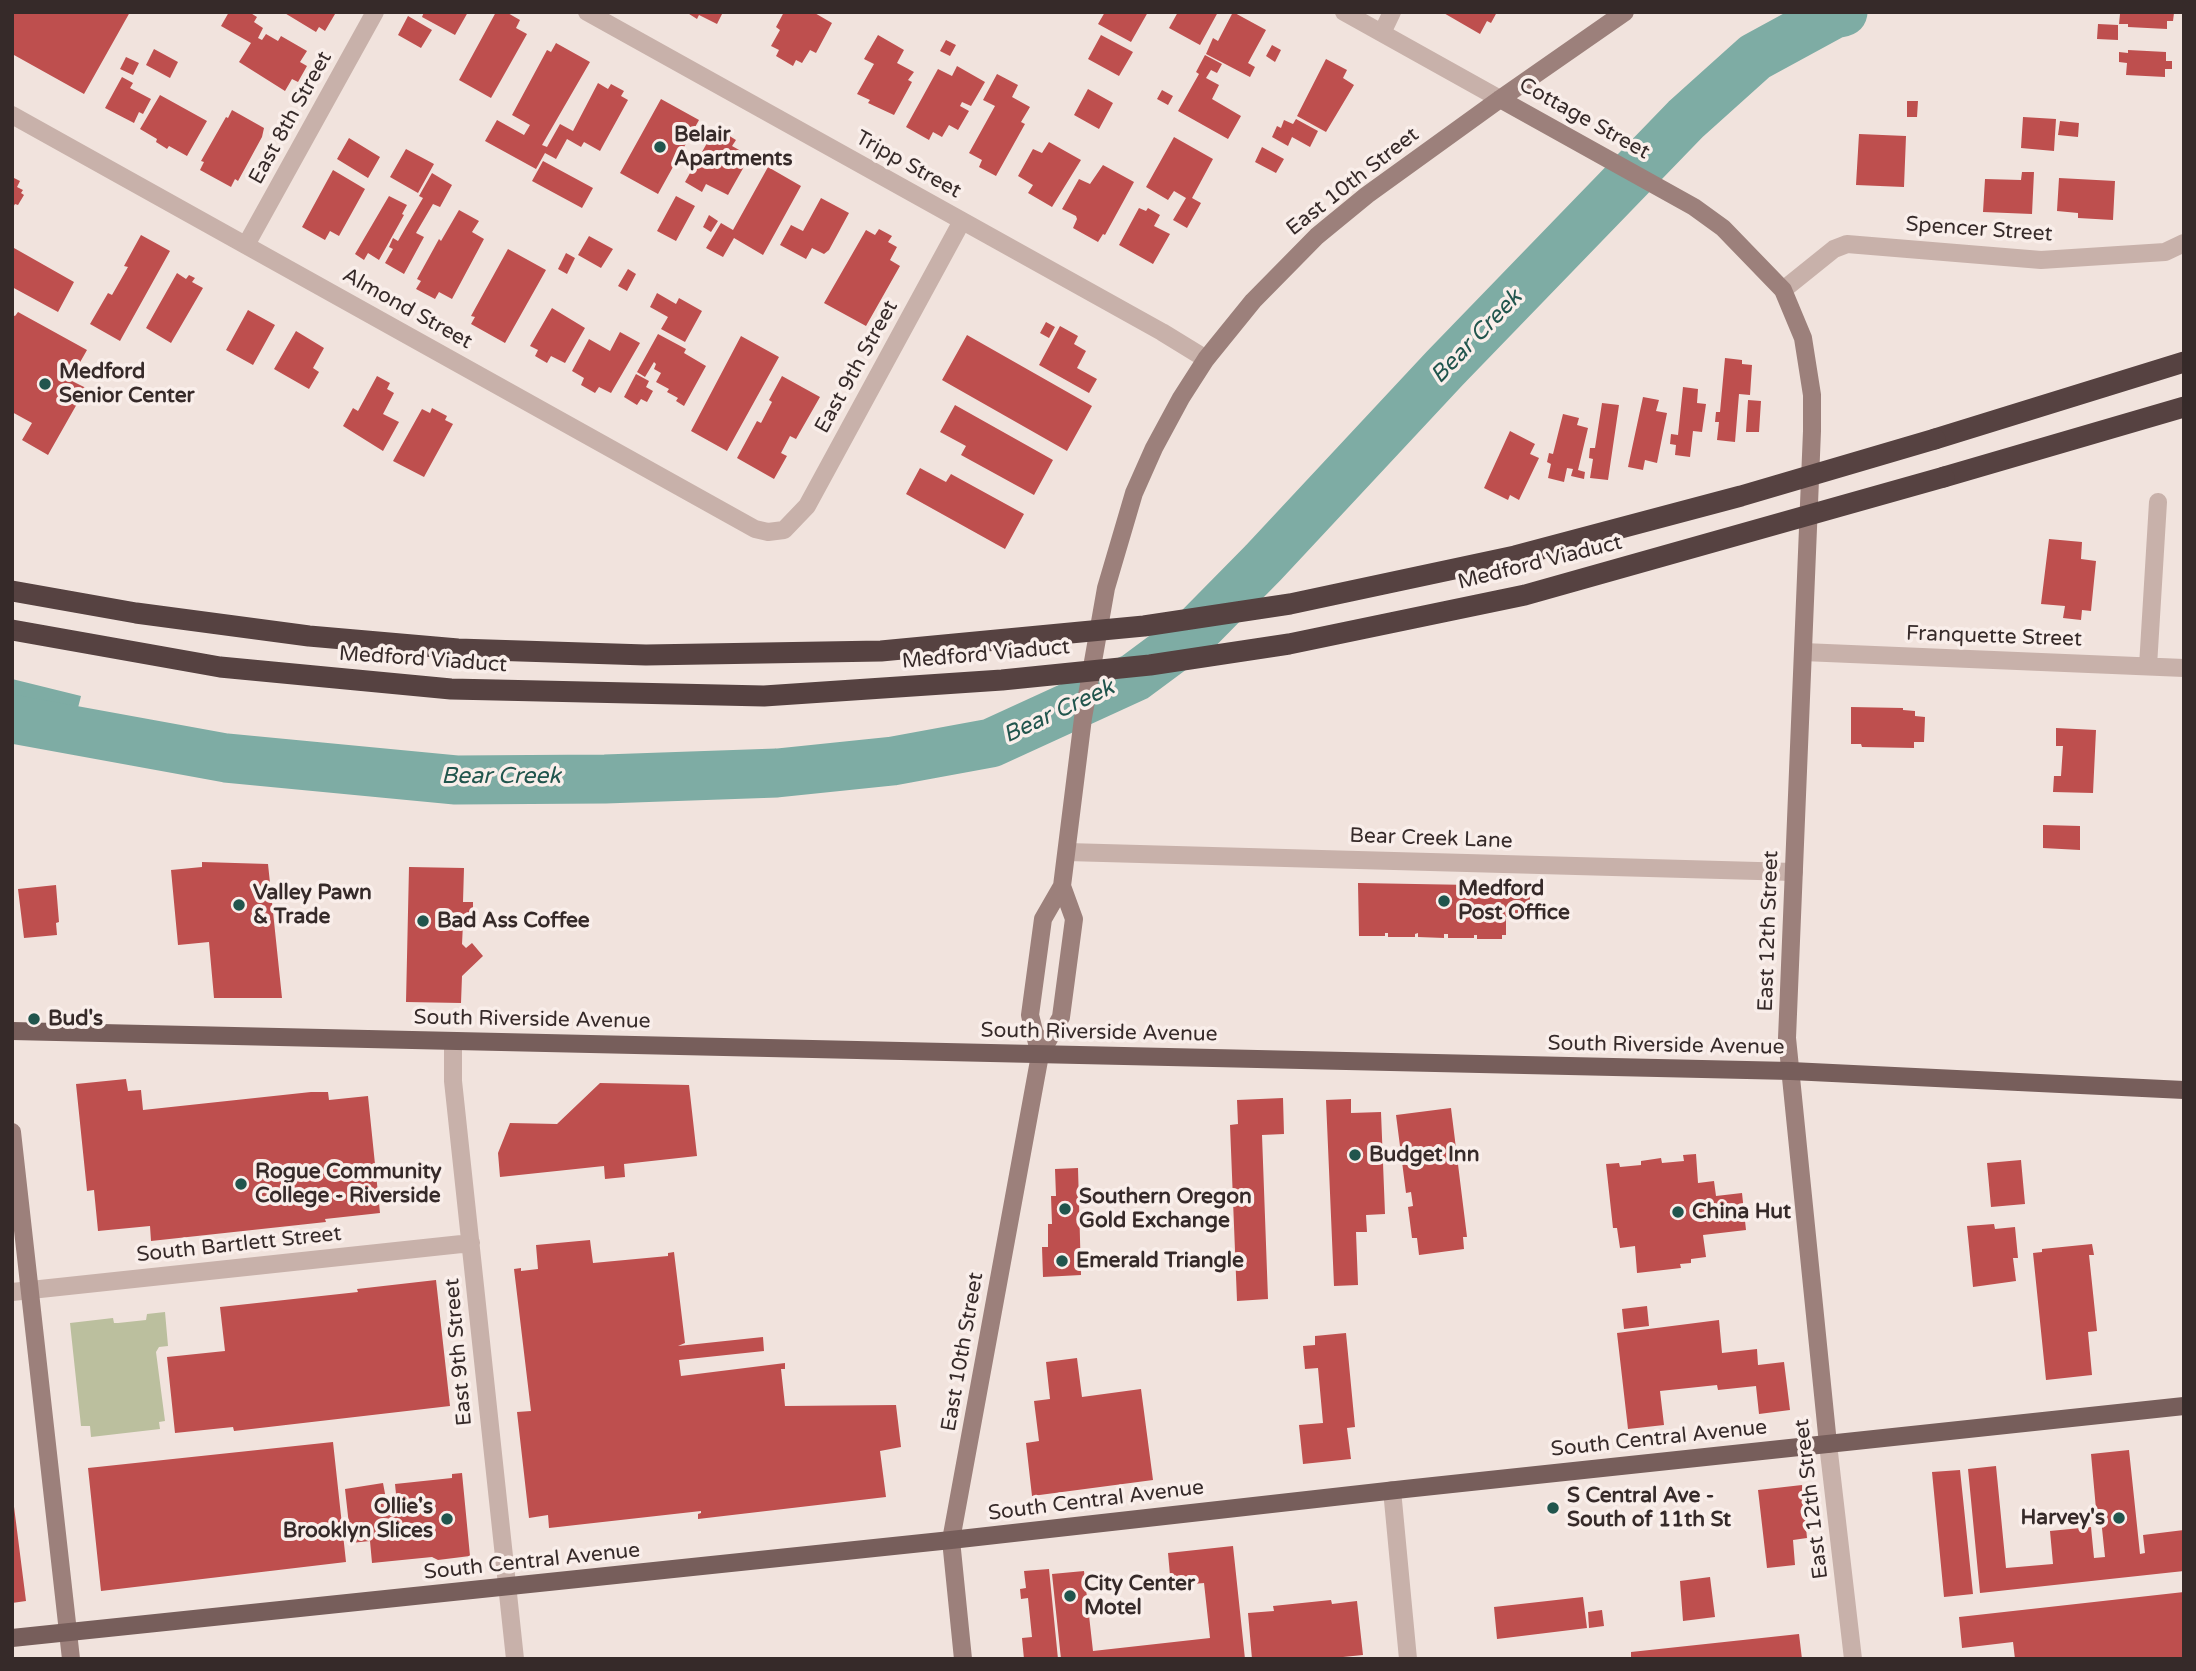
<!DOCTYPE html>
<html>
<head>
<meta charset="utf-8">
<style>
	body { margin:0 }
	#map { position:relative; width:2196px; height:1671px; overflow:hidden; background:#f1e3dd; font-family:"Varela Round",sans-serif }
	canvas { display:block }
	.frame { position:absolute; inset:0; border:14px solid #362a29; pointer-events:none }
</style>
</head>
<body>
<div id="map">
<canvas width="2196" height="1671"></canvas>
<div class="frame"></div>
</div>
<script>
const c = document.querySelector('canvas').getContext('2d');
c.lineJoin = 'round';
function fillPath(path, color) { c.fillStyle = color; c.fill(path, 'evenodd'); }
const poly = rows => new Path2D(rows.map(r => 'M' + r).join(''));
function trace(path, color, width, dash) { c.strokeStyle = color; c.lineWidth = width; c.lineCap = dash ? 'butt' : 'round'; c.setLineDash(dash || []); c.stroke(path); }
function write(font, color, halo, rows, align = 'center') {
  c.font = font + ' "Varela Round",sans-serif'; c.lineWidth = 7; c.setLineDash([]); c.textBaseline = 'middle'; c.strokeStyle = halo; c.fillStyle = color; for (const [text, x, y, turn = 0] of rows) {
    c.save(); c.translate(x, y); c.rotate((+turn || 0) * Math.PI / 180); c.textAlign = isNaN(turn) ? turn : align; if (halo) c.strokeText(text, 0, 0); c.fillText(text, 0, 0); c.restore();
  }
}
fillPath(poly([
	[165,1312,168,1346,159,1347,156,1352,165,1421,159,1422,160,1429,91,1437,90,1426,81,1426,70,1323,113,1318,114,1323,118,1323,146,1320,147,1314]
]), '#bbbf9e');
fillPath(poly([
	[12,679,81,696,69,743,41,745,12,742]
]), '#7eaca4');
trace(poly([
	[12,719,226,758,456,780,605,779,777,773,893,761,991,743,1135,677,1193,634,1263,563,1445,368,1686,119,1755,57,1834,14,1843,12]
]), '#7eaca4', 49);
fillPath(poly([
	[12,12,130,12,84,94,14,55,12,58],
	[229,12,249,12,257,17,254,22,263,28,258,38,262,40,266,34,278,41,281,36,307,51,300,62,307,66,298,82,292,79,285,91,239,62,251,43,221,26],
	[283,12,333,12,335,14,325,31,319,27,316,32],
	[424,12,468,12,455,35,422,17],
	[496,12,506,12,520,20,516,28,527,34,491,98,459,80],
	[686,12,723,12,717,24,699,15,697,19],
	[784,12,813,12,832,23,816,53,810,50,802,63,796,60,793,66,776,56,779,50,771,46,780,30,776,27],
	[1105,12,1148,12,1131,42,1098,24],
	[1178,12,1218,12,1200,45,1169,28],
	[1233,12,1266,30,1248,63,1255,67,1250,77,1206,54,1213,38,1218,41],
	[1442,12,1497,12,1491,23,1487,21,1480,34],
	[2128,12,2174,13,2173,21,2167,21,2167,29,2128,27,2128,24,2119,24,2120,14,2128,14],
	[408,16,432,30,421,48,398,35],
	[2098,24,2118,25,2118,40,2097,39],
	[878,35,904,50,897,63,914,72,908,80,912,82,894,115,868,103,870,100,857,94,874,64,864,59],
	[1101,35,1133,52,1119,76,1088,59],
	[946,40,956,45,950,56,940,51],
	[556,43,590,62,542,145,547,147,560,124,573,131,598,83,608,89,611,84,624,91,621,96,628,100,600,151,584,142,581,147,567,139,556,159,545,153,536,169,485,141,497,120,524,135,530,125,512,115,547,50,551,52],
	[1272,45,1281,50,1275,62,1266,56],
	[154,49,178,62,170,78,146,65],
	[2128,50,2166,52,2166,61,2172,61,2172,69,2165,69,2165,77,2126,75,2127,63,2119,62,2119,52,2128,53],
	[1205,55,1222,64,1217,73,1211,70,1206,78,1219,85,1212,99,1241,116,1228,139,1178,111,1199,74,1196,72],
	[126,57,139,63,133,75,120,69],
	[1326,59,1347,70,1343,78,1354,85,1326,132,1297,116],
	[957,66,985,82,971,106,962,102,960,106,969,111,958,130,949,125,942,137,933,132,929,140,906,127,938,69,952,76],
	[997,74,1018,85,1012,97,1030,107,1021,122,1025,124,996,176,979,167,982,160,969,153,995,106,983,100],
	[122,77,133,83,130,88,151,99,143,114,139,112,134,123,105,108],
	[1088,89,1113,103,1099,129,1074,115],
	[1162,90,1173,96,1168,105,1157,99],
	[160,95,207,121,187,156,169,146,167,149,164,147,156,142,157,139,140,129],
	[661,99,699,120,658,194,620,173],
	[1907,101,1918,101,1917,117,1907,117],
	[232,110,264,128,262,137,238,181,235,179,231,187,200,170,204,162,201,161,226,117,228,118],
	[2023,117,2056,119,2054,151,2021,148],
	[1296,119,1318,131,1310,147,1292,137,1288,146,1272,137,1277,126,1281,128,1284,120,1293,124],
	[2060,121,2079,123,2078,137,2058,135],
	[723,132,736,140,732,146,750,156,728,195,706,184,702,192,685,182,711,136,719,140],
	[1859,134,1906,136,1904,187,1856,185],
	[1174,137,1213,159,1192,198,1201,203,1187,228,1173,220,1186,198,1174,191,1168,200,1146,187],
	[349,138,380,157,368,178,337,159],
	[1049,142,1081,160,1052,207,1028,193,1033,185,1018,176,1033,149,1042,153],
	[1262,147,1284,159,1276,173,1255,162],
	[406,149,434,164,418,193,390,177],
	[543,161,593,188,582,208,532,181],
	[1103,165,1134,182,1105,235,1103,234,1098,242,1073,228,1077,219,1076,216,1062,209,1079,179,1090,184],
	[768,167,801,186,763,255,734,238,723,257,706,248,721,223,733,230],
	[333,170,365,189,339,236,330,231,325,240,302,227],
	[2022,172,2034,172,2032,214,1983,212,1985,179,2021,180],
	[432,173,452,185,440,207,433,204,416,233,424,237,404,274,385,263,393,249,389,247,393,238,398,241,406,227,423,198,419,196],
	[12,177,20,181,17,187,23,190,21,193,24,195,18,205,15,204,12,209],
	[2059,178,2115,181,2113,220,2078,218,2078,213,2057,211],
	[389,196,407,205,402,214,404,215,379,260,368,253,364,260,355,254],
	[676,196,695,206,676,241,657,231],
	[821,198,849,213,829,250,824,254,812,248,806,259,780,245,791,225,803,231],
	[1139,208,1146,211,1148,208,1160,215,1154,226,1170,234,1153,264,1119,245],
	[459,210,479,221,472,232,484,239,452,299,439,292,435,299,416,289,421,281,417,279,439,239,441,241],
	[709,215,718,221,711,232,703,227],
	[879,229,892,236,888,242,897,247,890,260,900,266,866,326,824,303,866,230,875,235],
	[141,235,170,251,120,341,90,324,108,293,112,295,128,267,124,266],
	[589,236,613,249,601,268,578,255],
	[14,248,74,282,58,312,12,287],
	[508,249,546,270,505,343,471,324,475,317,471,316],
	[566,253,575,258,567,274,558,269],
	[628,269,636,274,627,291,618,286],
	[177,273,186,279,189,275,195,278,192,282,203,288,171,343,146,328],
	[657,293,676,304,679,298,702,311,685,342,661,329,668,317,650,307],
	[552,308,585,328,565,363,551,356,547,363,535,356,538,350,530,346],
	[248,310,275,325,253,365,226,350],
	[18,312,87,350,70,380,86,388,48,455,22,440,32,423,12,412,12,315,15,316],
	[1046,322,1055,327,1049,338,1040,333],
	[1060,326,1078,336,1074,344,1086,351,1077,368,1097,379,1089,393,1039,365],
	[296,331,324,348,313,368,319,372,309,389,274,369],
	[620,332,640,343,611,393,599,387,595,393,581,385,584,378,572,371,589,339,610,351],
	[658,334,686,349,684,353,706,366,684,406,676,401,678,398,667,392,669,389,656,382,661,373,654,369,656,364,654,362,645,377,637,372],
	[967,335,1092,406,1067,451,942,380],
	[741,336,779,357,727,451,691,431],
	[1725,358,1742,360,1742,364,1752,365,1750,395,1739,394,1735,442,1717,440,1719,422,1715,422,1716,412,1720,412],
	[636,374,649,381,646,387,653,391,647,402,641,399,637,405,624,397],
	[377,376,390,383,387,389,394,393,383,414,399,422,383,451,343,426,353,408,358,411],
	[782,376,820,397,796,439,790,436,781,453,787,456,774,479,737,458,757,421,761,423,772,402,769,400],
	[1683,387,1698,389,1697,403,1706,404,1702,432,1693,431,1690,457,1675,455,1676,445,1670,444,1671,434,1678,435],
	[1643,397,1659,400,1656,411,1667,413,1657,463,1645,460,1643,470,1628,467],
	[1748,400,1761,401,1759,432,1746,432],
	[1602,403,1619,405,1608,480,1590,478,1593,459,1589,458,1590,448,1595,448],
	[955,405,1053,460,1034,495,961,455,966,446,940,432],
	[432,408,447,416,445,420,453,424,424,477,393,461,422,409,430,413],
	[1563,414,1579,418,1577,425,1588,428,1578,470,1585,472,1584,479,1571,476,1573,469,1567,468,1564,482,1548,478,1551,464,1547,462,1549,453,1553,454],
	[1510,431,1535,444,1530,454,1539,458,1519,500,1510,495,1508,500,1484,488],
	[920,468,946,482,951,474,1024,514,1005,549,906,494],
	[2049,539,2082,542,2081,559,2096,561,2091,611,2082,610,2081,620,2063,618,2065,606,2041,604],
	[1851,707,1903,708,1903,710,1915,711,1915,716,1925,717,1924,742,1914,742,1914,748,1862,747,1861,744,1851,744],
	[2056,728,2096,730,2093,793,2053,792,2054,776,2061,776,2063,746,2056,746],
	[2043,825,2080,826,2080,850,2043,848],
	[202,862,268,864,282,998,214,998,209,942,178,945,171,870,202,867],
	[409,867,464,868,463,902,473,902,473,914,463,924,462,944,466,948,472,943,483,956,462,976,461,1003,406,1002],
	[1358,883,1530,886,1530,917,1506,917,1506,935,1502,935,1502,939,1477,939,1477,935,1474,935,1474,938,1448,938,1448,934,1444,934,1444,938,1418,937,1418,933,1415,934,1415,937,1388,937,1388,933,1385,933,1385,936,1359,936],
	[56,885,59,922,56,923,57,935,24,938,18,889],
	[126,1079,128,1091,141,1090,143,1110,311,1092,328,1092,329,1100,368,1096,380,1213,325,1219,326,1222,151,1241,150,1226,98,1231,94,1190,87,1191,76,1084],
	[600,1083,689,1085,697,1156,624,1164,625,1177,605,1179,604,1166,500,1177,498,1153,510,1123,557,1124],
	[1283,1098,1284,1134,1262,1135,1268,1299,1237,1301,1230,1125,1238,1124,1237,1100],
	[1351,1099,1351,1113,1381,1112,1385,1214,1366,1215,1367,1232,1356,1232,1358,1285,1334,1286,1326,1100],
	[1451,1108,1467,1237,1463,1237,1464,1249,1419,1255,1417,1238,1412,1238,1408,1207,1413,1206,1411,1192,1406,1193,1396,1115],
	[1696,1154,1698,1183,1714,1181,1716,1196,1742,1193,1746,1230,1703,1235,1706,1257,1691,1259,1691,1263,1680,1264,1681,1268,1637,1273,1635,1246,1620,1248,1617,1228,1613,1228,1606,1164,1619,1163,1620,1167,1641,1165,1641,1161,1661,1158,1662,1163,1684,1161,1683,1155],
	[2021,1160,2025,1204,1991,1207,1987,1163],
	[1078,1168,1081,1275,1043,1277,1042,1247,1048,1247,1048,1224,1052,1224,1051,1196,1056,1196,1055,1169],
	[1994,1224,1995,1229,2015,1227,2018,1258,2013,1258,2016,1281,1973,1287,1967,1226],
	[590,1240,593,1263,668,1256,668,1253,674,1252,685,1343,678,1346,763,1337,764,1351,679,1360,681,1376,785,1363,785,1369,781,1369,785,1406,896,1405,901,1447,880,1451,886,1497,698,1519,698,1514,701,1513,701,1511,549,1528,548,1515,529,1518,517,1412,531,1411,514,1269,521,1268,521,1271,538,1269,536,1245],
	[2092,1244,2094,1255,2089,1255,2097,1331,2088,1332,2092,1375,2046,1380,2033,1253,2042,1252,2042,1249],
	[436,1280,450,1406,234,1431,233,1427,175,1433,167,1357,225,1351,220,1307,358,1292,357,1289],
	[1647,1306,1649,1326,1624,1329,1622,1309],
	[1719,1320,1722,1353,1757,1349,1758,1365,1784,1362,1790,1410,1759,1414,1756,1386,1718,1390,1717,1385,1660,1391,1664,1425,1628,1429,1617,1333],
	[1346,1333,1355,1427,1347,1428,1351,1459,1303,1464,1299,1425,1323,1423,1318,1368,1305,1369,1303,1346,1315,1345,1315,1336],
	[1077,1358,1082,1397,1141,1389,1153,1480,1032,1496,1026,1443,1039,1441,1034,1401,1050,1399,1046,1362],
	[333,1442,346,1562,101,1591,88,1468],
	[2129,1450,2140,1554,2145,1553,2143,1535,2184,1530,2184,1571,1980,1593,1968,1469,1996,1466,2006,1568,2053,1564,2050,1531,2091,1527,2094,1558,2105,1557,2100,1509,2096,1509,2091,1454],
	[1960,1470,1973,1594,1944,1597,1932,1472],
	[462,1473,470,1556,438,1560,432,1557,372,1563,370,1541,351,1543,345,1489,383,1483,389,1515,398,1514,395,1484,452,1478,452,1474],
	[1802,1485,1807,1538,1793,1540,1795,1565,1767,1568,1758,1490],
	[12,1491,26,1601,12,1603],
	[1233,1546,1245,1659,1061,1659,1052,1574,1084,1571,1093,1651,1210,1638,1204,1583,1171,1586,1168,1553],
	[1049,1569,1058,1659,1024,1659,1022,1638,1032,1637,1028,1598,1021,1599,1020,1589,1026,1588,1024,1571],
	[1710,1577,1715,1617,1683,1621,1680,1581],
	[2184,1592,2184,1659,2015,1659,2013,1642,1962,1648,1959,1617],
	[1583,1597,1587,1628,1497,1639,1494,1607],
	[1331,1600,1332,1604,1357,1601,1363,1655,1323,1659,1252,1659,1248,1613,1274,1611,1273,1606],
	[1602,1610,1604,1626,1589,1628,1588,1612],
	[1799,1634,1802,1659,1631,1659,1631,1652]
]), '#be4f4e');
trace(poly([
	[587,12,1162,332,1206,359],
	[1344,12,1500,99],
	[1382,33,1392,12],
	[12,115,755,529,768,532,784,530,807,506,962,221],
	[246,245,375,12],
	[1783,290,1834,249,1847,244,2041,260,2165,252,2184,243],
	[1803,652,2184,668],
	[2148,666,2158,502],
	[1067,852,1794,872],
	[453,1041,453,1081,515,1659],
	[12,1292,471,1243],
	[1828,1444,1853,1659],
	[1392,1490,1408,1659]
]), '#c8b1aa', 18);
trace(poly([
	[1500,99,1694,207,1723,228,1783,290,1803,338,1812,395,1812,431,1787,1038,1828,1444],
	[1040,1055,1030,1015,1043,919,1062,886,1083,718,1106,588,1134,493,1154,448,1181,398,1206,359,1253,301,1317,236,1367,195,1500,99,1625,12],
	[12,1132,71,1659],
	[963,1659,951,1540,1040,1055,1061,1017,1074,919,1062,886]
]), '#9c807b', 18);
trace(poly([
	[12,1031,1791,1071,2184,1090],
	[12,1638,951,1540,1405,1489,2184,1406]
]), '#775e5b', 18);
trace(poly([
	[1935,439,2184,362],
	[1944,477,2184,407]
]), '#564241', 21);
trace(poly([
	[12,591,136,613,309,636,458,649,646,655,881,651,1144,626,1290,604,1515,556,1741,496,1935,439],
	[12,630,220,667,451,689,764,696,1002,680,1150,665,1289,644,1525,595,1944,477]
]), '#564241', 21);
for (const [x, y, r, color] of [
	[660,147,7,"#21554d"],
	[45,384,7,"#21554d"],
	[1444,901,7,"#21554d"],
	[239,905,7,"#21554d"],
	[423,921,7,"#21554d"],
	[34,1019,7,"#21554d"],
	[1355,1155,7,"#21554d"],
	[241,1184,7,"#21554d"],
	[1065,1209,7,"#21554d"],
	[1678,1212,7,"#21554d"],
	[1062,1261,7,"#21554d"],
	[1553,1508,7,"#21554d"],
	[2119,1518,7,"#21554d"],
	[447,1519,7,"#21554d"],
	[1070,1596,7,"#21554d"]
]) { const dot = new Path2D(); dot.arc(x, y, r, 0, 2 * Math.PI); c.fillStyle = color; c.fill(dot); trace(dot, '#f9eeea', 2.5); }
write('21px', '#362a29', '#f9eeea', [
	["East 8th Street",291,118,-61],
	["Cottage Street",1584,119,29],
	["Tripp Street",908,165,29],
	["East 10th Street",1353,182,-38],
	["Spencer Street",1979,230,4],
	["Almond Street",407,309,29],
	["East 9th Street",857,367,-61],
	["Medford Viaduct",1540,563,-14],
	["Franquette Street",1994,637,2],
	["Medford Viaduct",986,655,-5],
	["Medford Viaduct",423,660,4],
	["Bear Creek Lane",1431,839,2],
	["East 12th Street",1769,931,-88],
	["South Riverside Avenue",532,1020,1],
	["South Riverside Avenue",1099,1033,1],
	["South Riverside Avenue",1666,1046,1],
	["South Bartlett Street",239,1245,-6],
	["East 9th Street",459,1352,-95],
	["East 10th Street",963,1352,-80],
	["South Central Avenue",1659,1439,-6],
	["East 12th Street",1812,1499,-97],
	["South Central Avenue",1096,1501,-7],
	["South Central Avenue",532,1562,-6]
]);
write('bold 21px', '#362a29', '#f9eeea', [
	["Belair",674,135],
	["Apartments",674,159],
	["Medford",59,372],
	["Senior Center",59,396],
	["Medford",1458,889],
	["Post Office",1458,913],
	["Valley Pawn",253,893],
	["& Trade",253,917],
	["Bad Ass Coffee",437,921],
	["Bud's",48,1019],
	["Budget Inn",1369,1155],
	["Rogue Community",255,1172],
	["College - Riverside",255,1196],
	["Southern Oregon",1079,1197],
	["Gold Exchange",1079,1221],
	["China Hut",1692,1212],
	["Emerald Triangle",1076,1261],
	["S Central Ave -",1567,1496],
	["South of 11th St",1567,1520],
	["Ollie's",433,1507,"right"],
	["Brooklyn Slices",433,1531,"right"],
	["Harvey's",2105,1518,"right"],
	["City Center",1084,1584],
	["Motel",1084,1608]
], 'left');
write('italic 23px', '#21554d', '#f9eeea', [
	["Bear Creek",1477,337,-46],
	["Bear Creek",1059,712,-25],
	["Bear Creek",501,777]
]);
</script>
</body>
</html>
